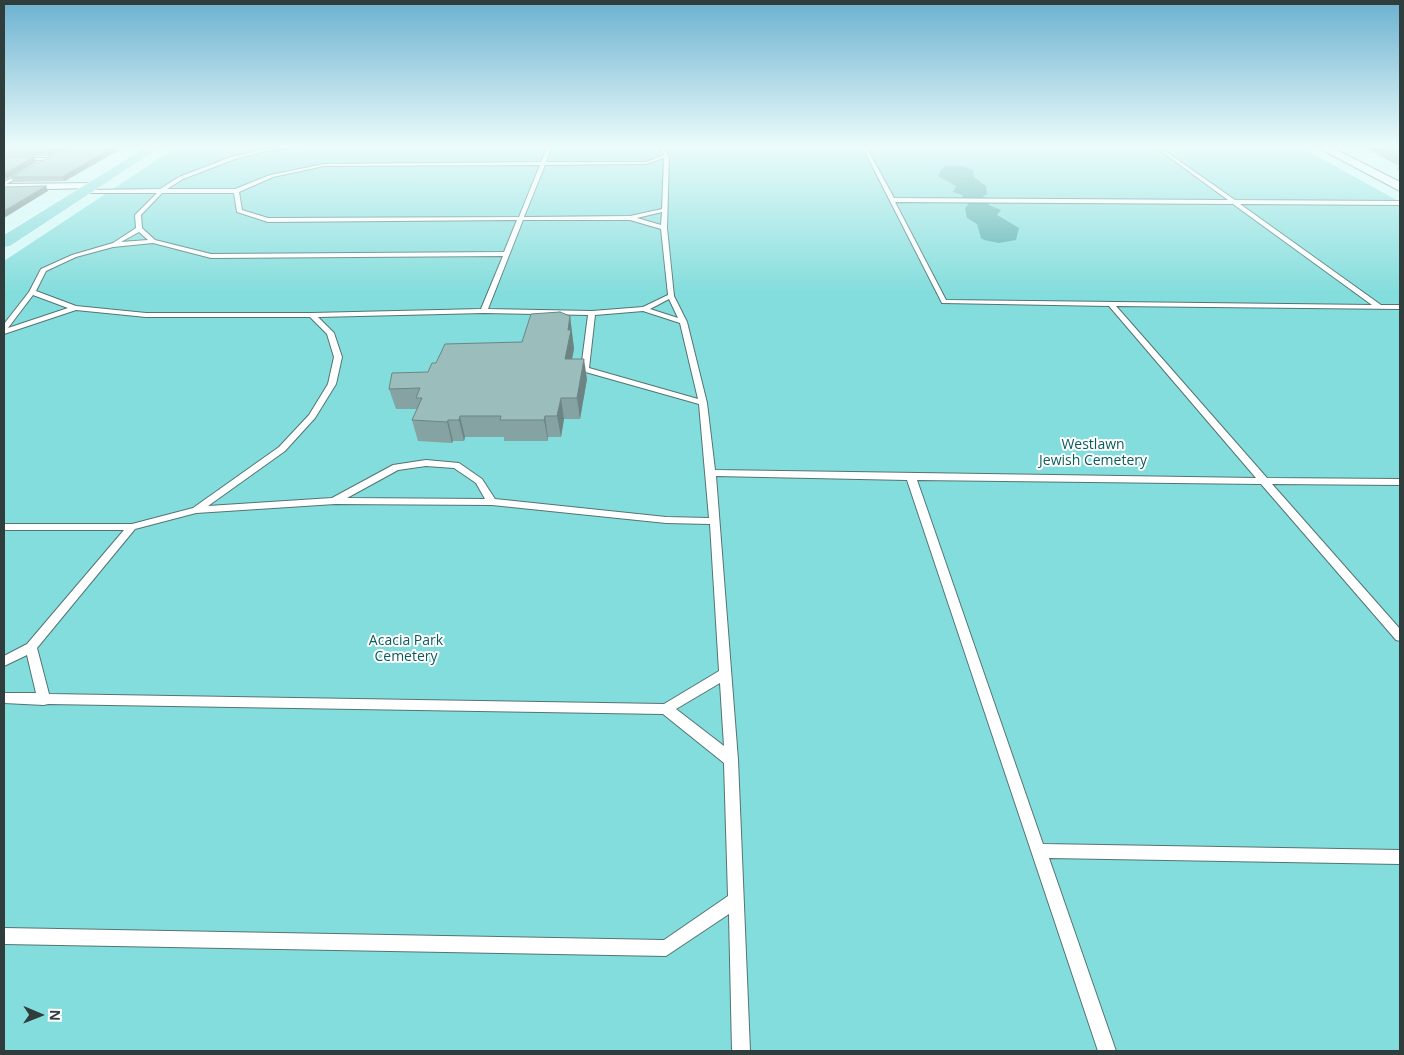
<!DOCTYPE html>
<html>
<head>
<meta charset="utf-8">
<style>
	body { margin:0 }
	#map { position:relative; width:1404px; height:1055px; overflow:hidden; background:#d4f8f7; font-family:"Open Sans",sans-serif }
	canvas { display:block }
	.frame { position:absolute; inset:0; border:5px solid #2f3d3d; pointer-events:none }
	.north { position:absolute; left:15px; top:990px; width:50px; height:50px; -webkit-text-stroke:4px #fff; paint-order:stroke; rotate:91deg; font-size:14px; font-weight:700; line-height:20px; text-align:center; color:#2f3d3d }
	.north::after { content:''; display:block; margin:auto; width:18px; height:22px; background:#2f3d3d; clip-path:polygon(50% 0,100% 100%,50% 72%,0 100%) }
</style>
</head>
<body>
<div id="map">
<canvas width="1404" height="1055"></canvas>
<div class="frame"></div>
<div class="north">N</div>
</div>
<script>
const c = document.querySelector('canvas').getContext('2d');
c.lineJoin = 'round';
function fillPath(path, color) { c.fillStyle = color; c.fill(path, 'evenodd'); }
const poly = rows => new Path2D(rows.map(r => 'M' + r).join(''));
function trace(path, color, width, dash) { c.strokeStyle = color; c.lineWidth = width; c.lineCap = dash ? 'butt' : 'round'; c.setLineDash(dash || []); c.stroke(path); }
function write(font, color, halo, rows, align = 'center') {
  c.font = font + ' "Open Sans",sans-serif'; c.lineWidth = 4; c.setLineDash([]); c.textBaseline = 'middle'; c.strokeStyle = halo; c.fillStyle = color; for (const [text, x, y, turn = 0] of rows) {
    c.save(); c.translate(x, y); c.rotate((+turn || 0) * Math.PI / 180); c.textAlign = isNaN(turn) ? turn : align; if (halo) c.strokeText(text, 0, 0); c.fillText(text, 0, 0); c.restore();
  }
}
fillPath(poly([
	[178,146,1299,146,1400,202,1400,1051,4,1051,4,261]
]), '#83dddc');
fillPath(poly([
	[946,166,962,166,973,170,974,177,986,186,987,194,983,196,989,205,1001,210,997,215,1019,228,1016,240,999,243,984,240,981,238,977,224,967,218,965,208,968,205,962,195,953,192,956,186,938,176,942,168]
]), '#50adac');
const service = poly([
	[292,146,304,146,271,150,235,159,183,179,167,189,235,189,270,175,324,164,541,162,548,146,552,146,546,162,646,162,664,155,659,146,663,146,669,156,667,228,674,296,687,322,707,403,715,470,1256,478,1109,306,942,303,862,146,866,146,894,198,1228,200,1154,146,1158,146,1235,200,1400,201,1400,205,1240,204,1381,305,1400,305,1400,309,1116,306,1267,478,1400,479,1400,485,1272,484,1400,629,1400,641,1396,640,1261,484,917,480,1043,844,1400,850,1400,864,1049,858,1116,1051,1098,1051,907,480,716,476,738,760,750,1051,732,1051,729,914,666,956,4,944,4,928,664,940,728,896,724,763,663,714,48,704,44,705,4,703,4,693,36,693,27,655,4,666,4,656,27,644,124,530,4,530,4,524,132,524,193,508,279,447,309,415,328,384,334,357,327,334,310,317,146,317,76,310,4,334,4,324,29,292,41,269,72,255,113,243,136,228,135,215,157,193,84,193,81,191,82,190,160,189,179,177,231,157,271,148,292,146],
	[664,158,662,209,630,216,524,217,545,165,646,164,664,158],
	[540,165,519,217,268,218,242,210,239,192,273,177,324,166,540,165],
	[162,193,234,193,237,212,268,222,517,220,504,252,211,254,155,240,142,228,141,215,162,193],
	[895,202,1233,204,1372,305,946,300,895,202],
	[662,212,661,225,637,218,662,212],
	[523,220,630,220,661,229,668,295,643,307,592,311,488,309,523,220],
	[139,232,148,240,121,242,139,232],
	[153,243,211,258,503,256,481,309,312,313,146,313,76,306,36,291,46,271,76,257,113,247,153,243],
	[33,295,68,308,8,328,33,295],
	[669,299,678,318,650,309,669,299],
	[643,311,680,323,698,399,589,368,595,315,643,311],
	[484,313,588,315,581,369,582,371,699,404,709,518,666,517,495,499,482,479,459,463,426,460,393,465,332,498,208,506,285,451,315,418,336,384,342,357,334,333,318,317,484,313],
	[426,466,454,468,476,483,485,499,347,498,398,470,426,466],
	[335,504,492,505,666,523,710,524,719,671,664,704,49,694,37,648,135,529,196,513,335,504],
	[720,683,724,746,676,709,720,683],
	[4,158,50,158,52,159,50,160,4,160,4,158],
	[23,172,25,175,4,185,4,182,23,172]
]);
const minor = poly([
	[91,183,95,184,96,186,95,188,4,190,4,184,91,183]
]);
const tertiary = poly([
	[1315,146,1329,146,1400,182,1400,191,1315,146]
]);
const primary = poly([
	[148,146,162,146,10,246,4,247,4,235,148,146]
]);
trace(service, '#537473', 2);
trace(minor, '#537473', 2);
trace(tertiary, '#537473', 2);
trace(primary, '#fff', 1);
fillPath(service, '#fff');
fillPath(minor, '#fff');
fillPath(tertiary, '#fff');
fillPath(primary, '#86dada');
fillPath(poly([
	[4,146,68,146,49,156,4,157],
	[115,146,117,151,65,181,13,182,11,177],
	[1363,146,1400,146,1400,171,1397,169,1399,166,1363,147],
	[570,316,574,349,572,359,587,379,580,419,564,419,561,437,548,437,548,441,504,441,504,437,465,437,464,441,453,441,452,443,418,441,412,420,417,409,396,409,389,389,428,372,436,363,522,342]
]), '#85a3a3');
fillPath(poly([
	[57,146,68,146,49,156,46,152],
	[106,146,115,146,117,151,65,181,62,177],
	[34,157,37,162,4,180,4,174],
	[46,186,48,191,4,218,4,211],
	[570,316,574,349,568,379,565,359,568,330],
	[584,359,587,379,580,419,577,398],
	[561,398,564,419,561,437,557,416],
	[460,416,465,437,464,441,459,420],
	[545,416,548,437,548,441,544,420],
	[448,420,453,441,452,443,447,422]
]), '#6c8584');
const building = poly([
	[4,146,57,146,46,152,4,152,4,146],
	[70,146,106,146,105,146,115,146,62,177,11,177,70,146],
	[1376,146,1400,146,1400,158,1376,146],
	[4,157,34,157,4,174,4,157],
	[46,186,4,211,4,187,46,186],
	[560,312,570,316,568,330,571,330,565,359,584,359,577,398,561,398,557,416,545,416,544,420,500,420,501,416,460,416,459,420,448,420,447,422,412,420,422,398,416,398,420,388,389,389,392,373,428,372,432,363,436,363,445,344,522,342,531,314,560,312]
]);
fillPath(building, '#9bbebd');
trace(building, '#6c8584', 1);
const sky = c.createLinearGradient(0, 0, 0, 293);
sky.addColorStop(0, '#6bb1d0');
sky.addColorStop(0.5, '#ecfcfb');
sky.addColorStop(1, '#ecfcfb00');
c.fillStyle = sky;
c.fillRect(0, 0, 1404, 293);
write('14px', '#0a5c5c', '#fff', [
	["Westlawn",1093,445],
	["Jewish Cemetery",1093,461],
	["Acacia Park",406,641],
	["Cemetery",406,657]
]);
</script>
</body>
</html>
